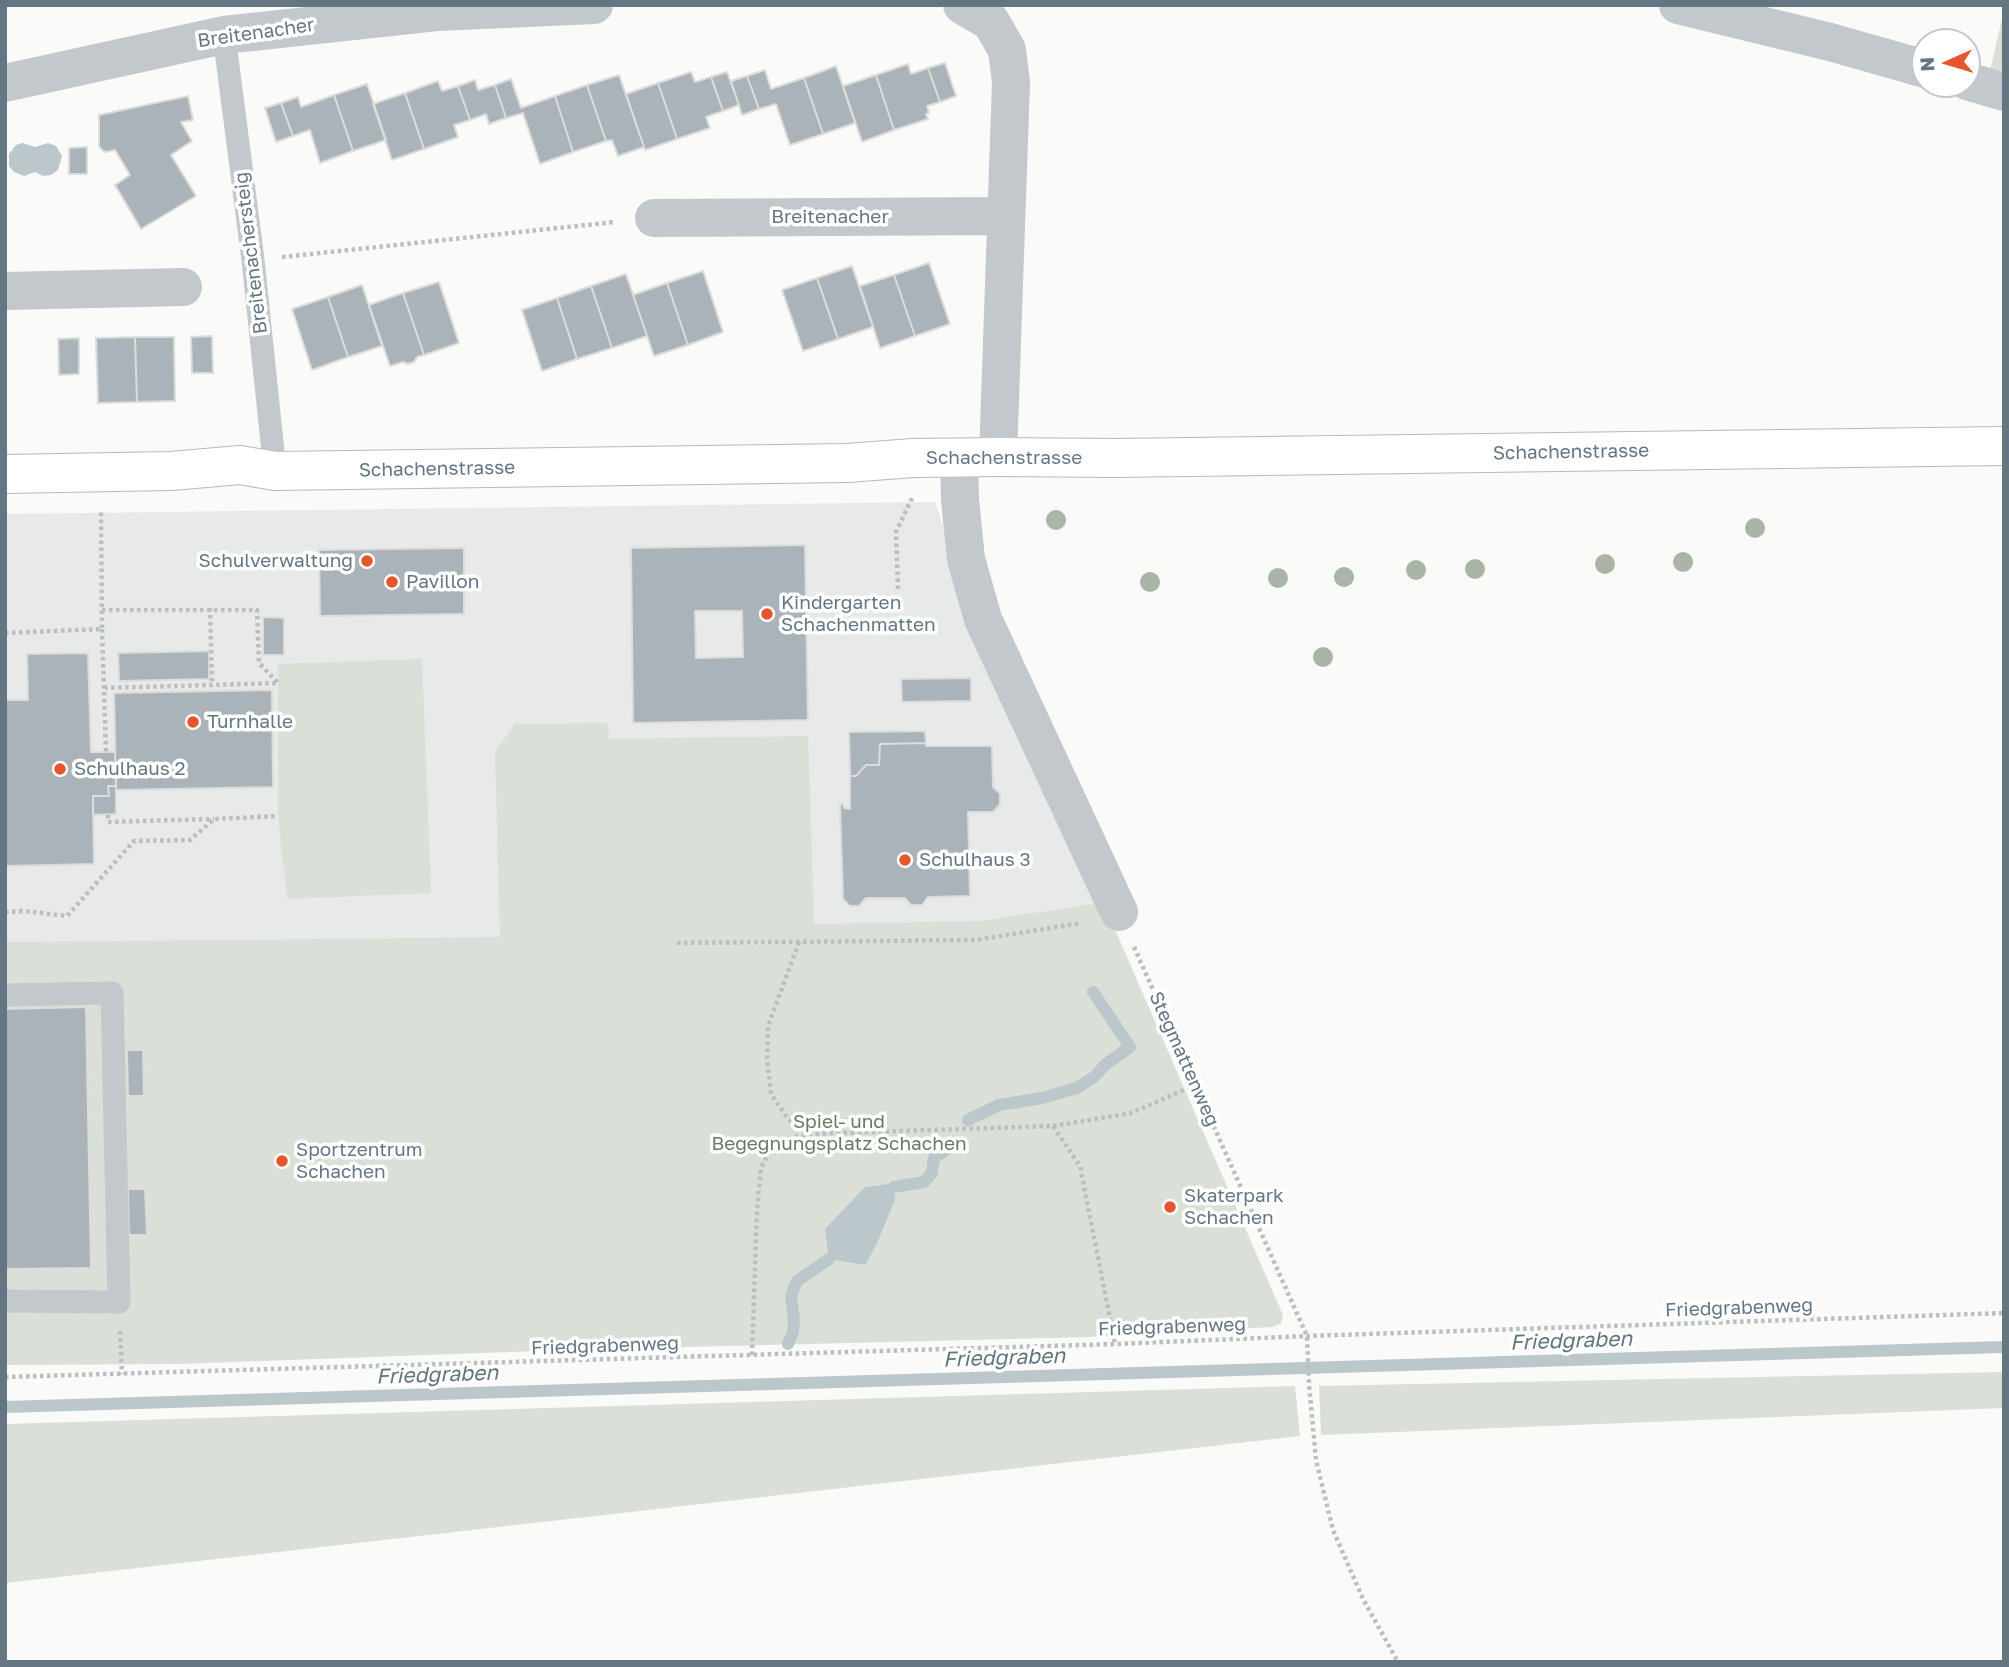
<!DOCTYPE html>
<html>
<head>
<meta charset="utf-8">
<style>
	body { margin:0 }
	#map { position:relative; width:2009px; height:1667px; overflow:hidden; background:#fafaf8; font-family:"Golos Text",sans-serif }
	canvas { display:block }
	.frame { position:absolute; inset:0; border:7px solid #657683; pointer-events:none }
	.north { position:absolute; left:1911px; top:28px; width:70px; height:70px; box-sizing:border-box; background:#fff; border:2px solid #c1c8cd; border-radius:50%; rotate:266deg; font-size:19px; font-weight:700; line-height:28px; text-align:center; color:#657683 }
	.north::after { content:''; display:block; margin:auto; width:24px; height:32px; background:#e4572e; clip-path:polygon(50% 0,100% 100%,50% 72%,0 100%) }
</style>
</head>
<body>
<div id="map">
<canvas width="2009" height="1667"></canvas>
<div class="frame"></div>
<div class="north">N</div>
</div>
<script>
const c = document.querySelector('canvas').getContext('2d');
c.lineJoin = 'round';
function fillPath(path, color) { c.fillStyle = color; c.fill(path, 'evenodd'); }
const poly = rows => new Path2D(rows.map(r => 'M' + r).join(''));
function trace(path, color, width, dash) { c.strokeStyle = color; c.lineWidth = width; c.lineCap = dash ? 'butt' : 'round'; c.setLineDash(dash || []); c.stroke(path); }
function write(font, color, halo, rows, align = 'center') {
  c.font = font + ' "Golos Text",sans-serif'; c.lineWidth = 7; c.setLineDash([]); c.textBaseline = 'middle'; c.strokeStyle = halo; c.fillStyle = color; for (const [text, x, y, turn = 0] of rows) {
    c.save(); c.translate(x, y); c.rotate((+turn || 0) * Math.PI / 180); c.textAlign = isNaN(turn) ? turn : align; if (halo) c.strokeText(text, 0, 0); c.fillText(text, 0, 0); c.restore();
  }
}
fillPath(poly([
	[935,502,961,580,1103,902,981,921,500,937,5,942,5,514]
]), '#e8e9e9');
fillPath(poly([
	[2004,10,2004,79,1989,75],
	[422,659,431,893,287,899,278,816,278,664],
	[608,723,609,739,808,736,814,924,981,921,1103,902,1283,1315,1281,1323,1273,1327,1091,1337,565,1350,179,1364,5,1365,5,942,500,937,495,752,515,724],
	[2004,1372,2004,1408,1321,1435,1319,1386],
	[1295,1386,1300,1436,5,1583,5,1424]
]), '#dadfd7');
fillPath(poly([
	[23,143,35,147,48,143,56,146,62,156,58,170,51,175,43,176,35,172,24,176,14,172,9,166,9,154,16,145],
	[888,1184,894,1187,895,1200,876,1245,865,1265,829,1259,825,1229,865,1187]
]), '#bbc7cb');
trace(poly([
	[968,1120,999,1105,1042,1098,1077,1088,1094,1077,1106,1064,1130,1047,1093,992],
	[894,1187,924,1182,932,1173,934,1158,956,1143],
	[788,1344,793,1332,794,1320,791,1296,797,1281,829,1259],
	[5,1407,2004,1347]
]), '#bbc7cb', 12);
const building = poly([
	[945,63,956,96,940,102,928,68,945,63],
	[908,64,911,74,928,68,940,102,927,106,929,113,926,114,928,119,894,130,876,75,908,64],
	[836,66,855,123,823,134,804,78,836,66],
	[765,70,771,89,804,78,823,134,790,145,776,104,759,109,747,76,765,70],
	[691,72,695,82,711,77,723,111,706,117,710,128,677,139,658,83,691,72],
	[727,72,739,105,723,111,711,77,727,72],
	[619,75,644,147,618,156,612,140,606,141,587,85,619,75],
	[876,75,894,130,862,142,843,86,876,75],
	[747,76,759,109,742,115,731,81,747,76],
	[511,79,521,108,555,96,573,152,540,164,523,113,506,118,495,85,511,79],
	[475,80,478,90,495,85,506,118,489,124,486,114,470,120,458,86,475,80],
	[438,81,442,91,458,86,470,120,454,125,458,137,424,149,405,93,438,81],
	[658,83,677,139,645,150,626,94,658,83],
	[367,84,386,140,353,151,334,95,367,84],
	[587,85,606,141,573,152,555,96,587,85],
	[405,93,424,149,392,160,373,104,405,93],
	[334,95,353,151,320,163,310,130,293,136,281,103,298,97,301,107,334,95],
	[188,96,193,120,181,122,192,141,171,155,196,196,141,229,115,185,130,175,115,150,106,152,102,150,99,146,99,115,188,96],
	[281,103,293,136,276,142,265,108,281,103],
	[87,147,87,174,69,174,69,148,87,147],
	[929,263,950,324,915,336,894,275,929,263],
	[852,266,873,327,838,339,817,278,852,266],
	[703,271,723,332,688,345,667,283,703,271],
	[626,274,647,336,612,348,591,286,626,274],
	[894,275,915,336,880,348,860,286,894,275],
	[817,278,838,339,803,351,782,290,817,278],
	[439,282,459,343,424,355,403,293,439,282],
	[667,283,688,345,654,356,633,295,667,283],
	[362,285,382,346,348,357,328,297,362,285],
	[591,286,612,348,577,359,557,298,591,286],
	[403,293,424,355,417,357,414,362,408,364,403,362,390,366,369,305,403,293],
	[328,297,348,357,312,370,292,309,328,297],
	[557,298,577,359,542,371,522,310,557,298],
	[212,336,213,373,192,373,191,337,212,336],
	[135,337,137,402,98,403,96,338,135,337],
	[135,337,174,337,175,401,137,402,135,337],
	[79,338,79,374,59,375,58,339,79,338],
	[805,545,808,720,633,723,631,548,805,545],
	[695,611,742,611,743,657,696,658,695,611],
	[464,548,464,614,320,616,319,550,464,548],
	[263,617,284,618,284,655,263,655,263,617],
	[209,651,209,679,119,681,118,653,209,651],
	[88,653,91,752,115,752,116,786,108,786,109,796,93,796,94,864,5,866,5,700,28,700,27,654,88,653],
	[971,678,971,701,902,702,901,679,971,678],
	[272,690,273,787,116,790,114,693,272,690],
	[925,731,926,743,880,744,879,765,866,765,856,776,850,776,849,732,925,731],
	[926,743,926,746,992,746,993,787,1000,794,1000,804,993,812,968,812,970,896,928,897,922,905,911,905,905,898,866,898,859,906,850,906,843,899,840,804,843,804,844,808,850,809,850,776,856,776,866,765,879,765,880,744,926,743],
	[108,786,116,786,116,814,93,815,93,796,109,796,108,786],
	[86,1007,91,1268,5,1269,5,1009,86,1007],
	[127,1050,143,1050,144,1096,128,1096,127,1050],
	[128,1189,145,1189,147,1235,129,1235,128,1189]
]);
fillPath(building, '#aab3b9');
trace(building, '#dcdcda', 2);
const secondary = poly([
	[5,474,171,471,240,465,275,471,847,463,913,458,998,457,1115,458,2004,446]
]);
trace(secondary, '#b3babf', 40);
trace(poly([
	[282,257,615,222],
	[898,589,896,532,913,496],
	[210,608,212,685],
	[102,610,257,610,259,663,278,683,105,688],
	[102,629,106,752],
	[5,633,102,629,101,511],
	[108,815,108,822,214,819],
	[5,912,24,911,67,916,134,841,190,840,214,819,278,816],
	[799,942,768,1026,767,1059,771,1094,788,1119,808,1133],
	[677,943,976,940,1081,923],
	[1134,947,1307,1336,1309,1384,1316,1460,1333,1530,1363,1599,1398,1662],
	[1053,1126,1131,1113,1195,1085],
	[120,1331,122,1374],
	[752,1355,757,1209,761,1168,775,1141,808,1134,1053,1126,1080,1166,1115,1344],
	[5,1377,1115,1344,1307,1336,2004,1313]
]), '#bbbfc2', 4.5, [3.5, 3.5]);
trace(poly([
	[224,35,253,260,275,471],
	[5,995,112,993,119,1302,5,1301]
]), '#c3c8cc', 23);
trace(poly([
	[962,5,991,22,1007,50,1011,82,998,457],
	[1678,5,1830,42,1925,69],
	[1967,81,2004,92],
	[5,83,224,35,437,12,594,5],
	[654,218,1006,216],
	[5,291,183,287],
	[959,458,960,500,966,559,983,619,1119,912]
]), '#c3c8cc', 38);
trace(secondary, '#fff', 38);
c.fillStyle = '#aab4a7';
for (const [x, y] of [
	[1056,520],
	[1755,528],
	[1683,562],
	[1605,564],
	[1475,569],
	[1416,570],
	[1344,577],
	[1278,578],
	[1150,582],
	[1323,657]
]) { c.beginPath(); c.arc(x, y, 10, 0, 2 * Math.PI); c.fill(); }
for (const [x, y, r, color] of [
	[367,561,7,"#e4572e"],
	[392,582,7,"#e4572e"],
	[767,614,7,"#e4572e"],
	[193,722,7,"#e4572e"],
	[60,769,7,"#e4572e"],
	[905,860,7,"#e4572e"],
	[282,1161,7,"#e4572e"],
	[1170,1207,7,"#e4572e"]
]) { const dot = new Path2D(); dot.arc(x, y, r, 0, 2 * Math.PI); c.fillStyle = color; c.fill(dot); trace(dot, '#fff', 2.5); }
write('19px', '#657683', '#fff', [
	["Breitenacher",256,33,-8],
	["Breitenacher",830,217],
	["Breitenachersteig",251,253,-97],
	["Schachenstrasse",1571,452,-1],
	["Schachenstrasse",1004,458],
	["Schachenstrasse",437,469,-1],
	["Stegmattenweg",1184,1059,66],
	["Friedgrabenweg",1739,1308,-2],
	["Friedgrabenweg",1172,1327,-2],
	["Friedgrabenweg",605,1346,-2]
]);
write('19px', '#657683', '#fff', [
	["Schulverwaltung",353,561,"right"],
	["Pavillon",406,582],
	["Kindergarten",781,603],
	["Schachenmatten",781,625],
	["Turnhalle",207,722],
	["Schulhaus 2",74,769],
	["Schulhaus 3",919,860],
	["Sportzentrum",296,1150],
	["Schachen",296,1172],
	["Skaterpark",1184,1196],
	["Schachen",1184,1218]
], 'left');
write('19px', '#687a64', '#fff', [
	["Spiel- und",839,1122],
	["Begegnungsplatz Schachen",839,1144]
]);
write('italic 21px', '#60757c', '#fff', [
	["Friedgraben",1571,1341,-2],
	["Friedgraben",1004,1358,-2],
	["Friedgraben",437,1375,-2]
]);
</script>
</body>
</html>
